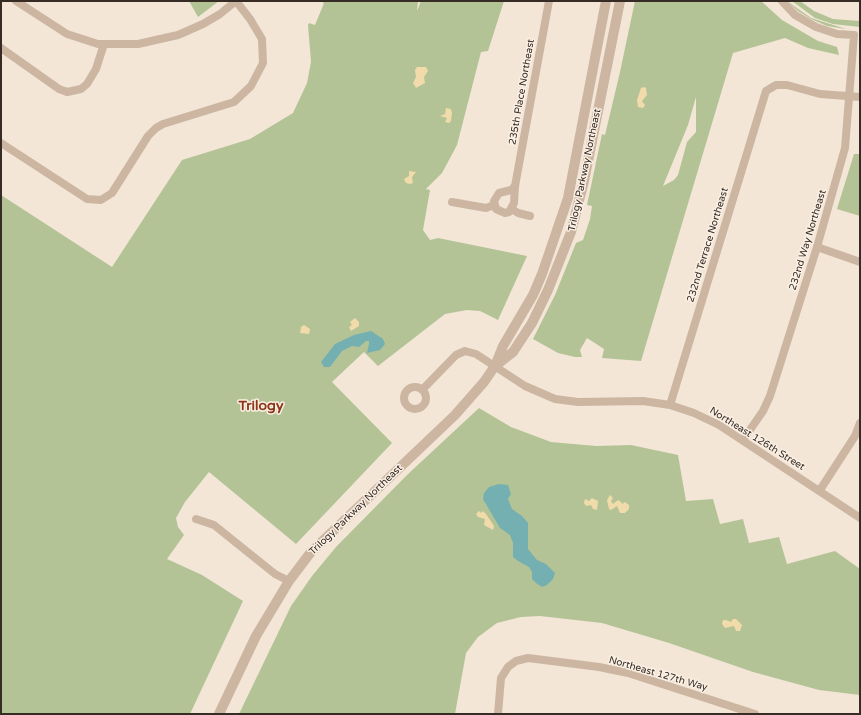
<!DOCTYPE html>
<html>
<head>
<meta charset="utf-8">
<style>
	body { margin:0 }
	#map { position:relative; width:861px; height:715px; overflow:hidden; background:#f3e6d7; font-family:"Varela Round",sans-serif }
	canvas { display:block }
	.frame { position:absolute; inset:0; border:2px solid #362b25; pointer-events:none }
</style>
</head>
<body>
<div id="map">
<canvas width="861" height="715"></canvas>
<div class="frame"></div>
</div>
<script>
const c = document.querySelector('canvas').getContext('2d');
c.lineJoin = 'round';
function fillPath(path, color) { c.fillStyle = color; c.fill(path, 'evenodd'); }
const poly = rows => new Path2D(rows.map(r => 'M' + r).join(''));
function trace(path, color, width, dash) { c.strokeStyle = color; c.lineWidth = width; c.lineCap = dash ? 'butt' : 'round'; c.setLineDash(dash || []); c.stroke(path); }
function write(font, color, halo, rows, align = 'center') {
  c.font = font + ' "Varela Round",sans-serif'; c.lineWidth = 3; c.setLineDash([]); c.textBaseline = 'middle'; c.strokeStyle = halo; c.fillStyle = color; for (const [text, x, y, turn = 0] of rows) {
    c.save(); c.translate(x, y); c.rotate((+turn || 0) * Math.PI / 180); c.textAlign = isNaN(turn) ? turn : align; if (halo) c.strokeText(text, 0, 0); c.fillText(text, 0, 0); c.restore();
  }
}
fillPath(poly([
	[189,1,219,1,198,17],
	[320,1,418,1,417,11,421,1,504,1,488,51,481,52,457,145,442,173,426,189,430,190,423,230,430,240,438,238,527,256,498,320,480,311,467,310,445,314,378,366,364,352,332,382,392,443,296,544,209,472,185,502,176,518,178,527,184,535,167,559,202,575,243,601,190,714,1,714,1,195,112,267,182,160,250,139,293,113,307,83,311,62,308,25,309,23,315,25,324,3],
	[635,1,761,1,782,20,818,41,837,47,839,55,808,48,785,38,733,53,641,361,602,358,604,349,587,338,580,350,582,357,575,357,558,353,533,339,555,295,576,243,583,240,590,219,592,206,587,205,602,134,605,135,620,72],
	[696,97,696,132,687,142,678,175,674,180,663,186,688,125],
	[787,1,811,18,846,29,827,26,811,19,798,11],
	[792,1,800,1,814,11,833,19,860,21,860,27,833,24,815,18],
	[854,154,860,154,860,216,837,209],
	[479,408,511,427,551,442,596,446,631,445,678,455,686,501,713,499,720,524,743,519,749,543,779,537,787,564,835,551,860,569,860,695,819,690,753,672,669,643,602,623,540,616,521,617,497,623,478,637,466,653,455,714,239,714,291,606,312,576,336,547,407,475]
]), '#b3c396');
fillPath(poly([
	[417,67,426,67,428,71,424,77,425,83,416,88,413,83,416,77,415,70],
	[644,87,646,88,647,95,642,101,645,105,643,108,638,107,637,100,641,88],
	[446,108,451,109,452,113,451,121,449,123,445,122,447,118,440,116,445,114],
	[409,171,416,172,412,177,413,183,410,184,406,183,404,179,409,176],
	[355,318,359,322,359,326,351,331,349,327,352,325,350,322],
	[304,325,310,329,309,334,300,333,301,327],
	[610,495,613,498,611,501,613,504,618,500,621,502,622,504,625,502,629,505,629,509,625,513,620,513,617,506,611,510,609,509,607,500],
	[592,498,598,501,597,510,593,509,591,505,586,506,584,503,585,499,589,501],
	[479,511,481,513,483,511,486,514,494,526,493,530,484,525,485,519,478,517,476,514],
	[733,619,736,619,742,625,740,631,736,631,734,626,725,628,722,624,723,620,726,620,731,622]
]), '#f2dbaa');
fillPath(poly([
	[371,331,383,339,385,344,380,350,367,353,369,344,369,341,366,341,359,347,352,346,342,351,330,367,324,367,321,362,335,344,354,335],
	[499,484,508,485,511,494,508,499,512,509,522,516,528,523,528,549,537,560,546,564,555,573,553,579,547,585,542,587,536,583,532,579,532,572,529,567,518,561,513,557,513,543,510,535,500,528,483,499,484,493,489,487]
]), '#74afb2');
trace(poly([
	[16,1,67,34,98,44,138,44,178,35,203,24,220,14,236,1],
	[1,48,59,89,67,92,81,89,87,84,96,69,104,44],
	[1,143,87,199,101,200,112,193,148,136,156,128,163,124,234,102,251,86,263,63,262,39,250,19,236,1],
	[515,186,511,190,499,193,494,201,496,209,505,213,509,212,514,203,515,186,549,1],
	[452,202,486,208,494,205],
	[512,209,518,213,530,216],
	[817,247,860,262],
	'404 398a11 11 0 1 1 22 0a11 11 0 1 1-22 0Z',
	[422,390,456,355,465,351,476,354,525,386,555,399,578,402,643,401,670,405,694,413,719,425,860,518],
	[670,405,766,91,776,85,787,85,820,94,860,97],
	[743,440,763,411,770,396,817,247,845,148,854,35,837,34,816,27,795,15,782,1],
	[820,490,855,436,860,423],
	[196,519,214,525,275,574,289,581],
	[498,714,501,678,508,667,516,661,528,658,599,667,628,673,755,714]
]), '#ccb6a2', 8);
trace(poly([
	[495,366,513,352,532,323,548,290,571,232,584,181,620,1],
	[219,714,256,636,289,581,311,552,455,415,484,382,495,366,503,346,533,295,542,274,568,198,606,1]
]), '#ccb6a2', 10);
write('10px', '#362b25', '#fbf0e4', [
	["235th Place Northeast",522,92,-80],
	["Trilogy Parkway Northeast",585,170,-78],
	["232nd Way Northeast",808,240,-73],
	["232nd Terrace Northeast",708,245,-73],
	["Northeast 126th Street",757,439,32],
	["Trilogy Parkway Northeast",356,510,-44],
	["Northeast 127th Way",658,674,16]
]);
write('bold 14px', '#8c3518', '#fbf0e4', [
	["Trilogy",261,406]
]);
</script>
</body>
</html>
